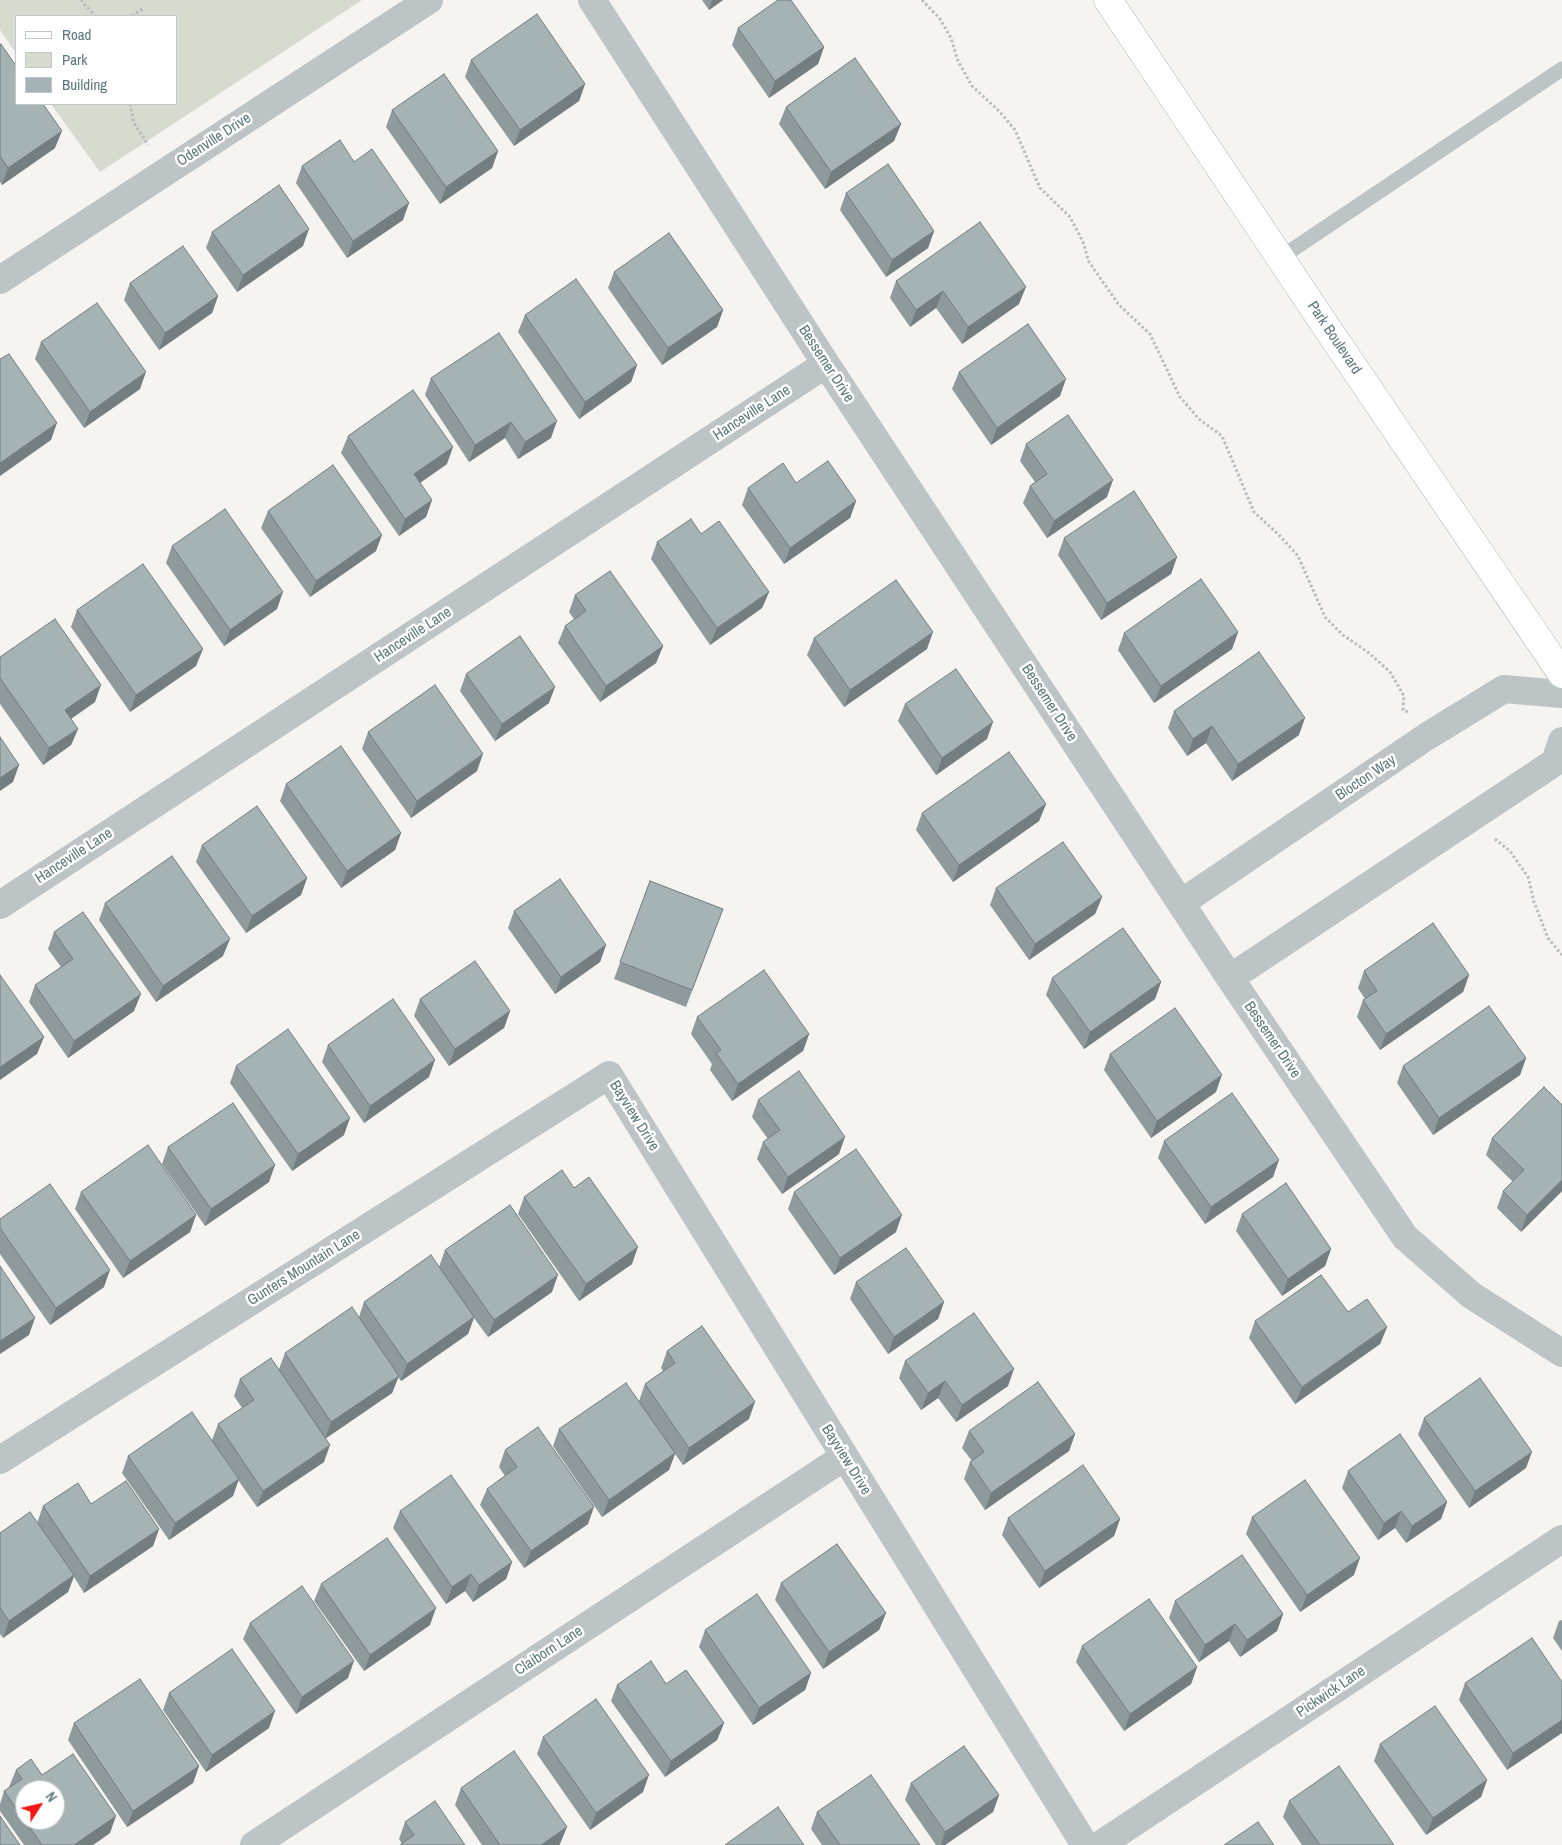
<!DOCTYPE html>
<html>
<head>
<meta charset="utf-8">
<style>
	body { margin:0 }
	#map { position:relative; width:1562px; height:1845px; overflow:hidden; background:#f5f4f0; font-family:"Archivo Narrow",sans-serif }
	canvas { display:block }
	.legend { position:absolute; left:15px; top:15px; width:162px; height:90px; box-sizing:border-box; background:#fff; border:1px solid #bec9cb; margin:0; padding:6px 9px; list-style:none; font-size:15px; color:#5d787e }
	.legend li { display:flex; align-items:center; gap:10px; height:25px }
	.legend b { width:25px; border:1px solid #bec9cb }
	.north { position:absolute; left:15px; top:1780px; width:50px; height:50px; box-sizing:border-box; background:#fff; border:1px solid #bec9cb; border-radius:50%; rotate:55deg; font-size:14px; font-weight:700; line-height:20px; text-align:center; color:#5d787e }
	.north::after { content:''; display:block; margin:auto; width:18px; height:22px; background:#f21514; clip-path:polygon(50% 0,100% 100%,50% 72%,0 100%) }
</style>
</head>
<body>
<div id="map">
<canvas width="1562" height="1845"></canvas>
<ul class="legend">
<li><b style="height:6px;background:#fff"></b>Road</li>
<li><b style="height:14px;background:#d6dacf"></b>Park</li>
<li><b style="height:14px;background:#a5b3b5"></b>Building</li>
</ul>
<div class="north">N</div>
</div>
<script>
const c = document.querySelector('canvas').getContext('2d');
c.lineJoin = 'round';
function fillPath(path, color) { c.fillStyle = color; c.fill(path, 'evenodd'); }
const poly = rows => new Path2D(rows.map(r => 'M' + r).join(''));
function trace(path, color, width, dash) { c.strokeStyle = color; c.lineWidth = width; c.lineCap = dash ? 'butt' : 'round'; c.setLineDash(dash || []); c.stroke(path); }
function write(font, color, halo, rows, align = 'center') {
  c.font = font + ' "Archivo Narrow",sans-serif'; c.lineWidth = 5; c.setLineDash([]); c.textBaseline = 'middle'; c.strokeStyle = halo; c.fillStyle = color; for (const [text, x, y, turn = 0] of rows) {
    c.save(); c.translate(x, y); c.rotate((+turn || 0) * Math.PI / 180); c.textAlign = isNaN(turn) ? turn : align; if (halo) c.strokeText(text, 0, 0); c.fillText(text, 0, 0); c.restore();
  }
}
fillPath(poly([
	[0,0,362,0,100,172,51,104,176,104,176,16,16,16,16,53,0,30]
]), '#d6dacf');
const secondary = poly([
	[1108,0,1327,328,1562,674]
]);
trace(secondary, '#afb8bb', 29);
trace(poly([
	[81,0,95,16],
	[922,0,940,19,951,38,958,61,972,86,999,111,1015,130,1040,188,1070,217,1083,242,1089,262,1119,305,1150,334,1180,397,1199,419,1222,436,1254,512,1279,535,1298,556,1325,617,1343,635,1369,653,1390,672,1404,696,1403,710,1408,712],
	[132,16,144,8],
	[130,104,134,123,148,145],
	[1495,839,1510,851,1528,877,1534,902,1548,938,1562,955]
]), '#b7bcbd', 3, [2.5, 2.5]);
trace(poly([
	[1280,258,1562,69]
]), '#bdc4c6', 15);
trace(poly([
	[592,0,826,364,1230,978,1405,1237,1471,1295,1562,1353],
	[0,280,429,0],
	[1181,903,1426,737,1504,689,1562,694],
	[0,905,826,364],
	[1230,978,1555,762,1562,741],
	[0,1460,609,1075,1085,1845],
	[254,1845,844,1457],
	[1100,1845,1562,1539]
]), '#bdc4c6', 28);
trace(secondary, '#fff', 28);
fillPath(poly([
	[702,0,723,0,709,10],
	[738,28,824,47,818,64,769,98,732,45],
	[0,45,55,148,2,185,0,182],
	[471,60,585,84,579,101,514,146,465,77],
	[786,107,901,124,894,141,825,189,779,124],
	[392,110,498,151,492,168,440,204,386,127],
	[302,166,403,220,347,258,296,183],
	[846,193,934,231,928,248,886,277,840,210],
	[212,232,303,246,237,292,206,248],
	[614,272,723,310,717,327,662,365,608,288],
	[896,281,1019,304,962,344,936,308,910,327,890,298],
	[130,283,218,296,212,313,159,350,124,300],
	[525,315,637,365,631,382,579,419,518,332],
	[41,342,140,389,84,428,35,359],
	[959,372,1060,396,991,445,952,389],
	[431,378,551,438,518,459,505,438,469,462,425,395],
	[348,436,447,464,420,483,432,500,426,517,399,536,341,453],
	[1026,444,1107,497,1047,538,1023,503,1030,486,1035,482,1020,461],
	[796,483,856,501,850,518,784,564,742,505,748,488],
	[268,511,376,551,310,597,261,528],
	[701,534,769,592,762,608,710,645,651,559,657,542],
	[1064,538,1177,557,1171,574,1101,620,1058,555],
	[172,546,277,609,224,646,166,563],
	[575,595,663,646,656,663,600,702,558,643,565,626,574,619,569,612],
	[77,610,196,666,130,712,71,627],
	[1238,632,1232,649,1154,703,1118,650,1124,633],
	[814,638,927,649,844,707,807,655],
	[0,657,95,702,71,719,78,729,71,745,43,765,0,704],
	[466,674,549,703,495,741,460,691],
	[905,704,987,739,936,775,898,721],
	[1174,711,1299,735,1232,781,1206,743,1187,756,1168,728],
	[368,732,477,771,411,818,362,749],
	[286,784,401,833,395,850,341,888,280,801],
	[1046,804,1039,821,953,882,916,830,922,813],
	[202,845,307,878,301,895,246,933,196,862],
	[650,881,723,909,686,1007,614,979],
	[996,888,1102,897,1095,914,1029,960,990,905],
	[105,903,223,956,156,1002,99,920],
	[514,911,606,945,600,962,555,994,508,928],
	[54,932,134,1011,68,1058,29,1002,35,985,61,967,48,949],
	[1364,971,1469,975,1463,992,1380,1050,1357,1017,1363,1000,1365,999,1358,988],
	[1052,978,1161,982,1155,999,1084,1049,1046,995],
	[420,999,510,1011,504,1028,449,1066,414,1016],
	[697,1017,809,1034,803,1051,732,1101,710,1070,712,1064,691,1034],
	[328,1045,429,1077,364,1123,322,1062],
	[1110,1054,1216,1092,1151,1138,1104,1070],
	[1526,1058,1520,1075,1433,1135,1397,1083,1403,1066],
	[236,1066,344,1135,292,1171,230,1083],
	[758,1100,839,1154,782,1194,757,1159,763,1142,768,1139,752,1117],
	[1492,1138,1562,1191,1521,1232,1497,1208,1503,1191,1513,1182,1486,1155],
	[1164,1141,1273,1177,1205,1224,1158,1158],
	[168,1147,269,1182,205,1226,162,1164],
	[574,1188,632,1264,579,1301,518,1214,524,1197],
	[81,1192,196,1215,190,1232,123,1278,75,1209],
	[794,1192,896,1232,834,1275,788,1209],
	[1242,1214,1331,1249,1325,1266,1282,1296,1236,1231],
	[0,1219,104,1287,50,1325,0,1254],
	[445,1250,552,1292,488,1337,474,1318,468,1334,401,1381,398,1377,392,1393,326,1438,324,1462,257,1507,238,1480,233,1496,169,1540,122,1473,128,1456,212,1440,218,1424,242,1408,234,1396,240,1379,279,1369,285,1353,359,1317,364,1302,439,1267],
	[856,1282,944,1302,938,1319,888,1354,850,1299],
	[1348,1312,1387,1327,1380,1344,1295,1404,1249,1338,1255,1321],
	[667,1351,749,1419,683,1465,675,1454,669,1470,602,1517,553,1446,559,1429,639,1401,645,1384,663,1371,661,1368],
	[905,1361,1008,1386,956,1422,938,1398,921,1410,899,1378],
	[1424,1418,1526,1468,1469,1508,1418,1435],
	[969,1431,1075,1434,1069,1451,985,1510,964,1479,970,1462,972,1461,962,1448],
	[505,1450,588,1524,524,1568,480,1505,487,1489,505,1476,499,1467],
	[1348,1471,1447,1502,1441,1519,1406,1543,1395,1528,1378,1540,1342,1488],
	[91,1504,159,1529,153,1546,84,1593,74,1577,68,1592,3,1638,0,1634,0,1533,37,1523,43,1506],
	[400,1511,512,1562,506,1579,473,1602,465,1591,446,1604,393,1528],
	[1252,1517,1354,1575,1300,1612,1246,1534],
	[1008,1518,1120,1519,1114,1536,1039,1588,1002,1535],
	[781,1583,886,1613,879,1630,823,1669,775,1600],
	[321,1584,430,1625,364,1671,314,1601],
	[1175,1601,1283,1614,1277,1631,1240,1657,1229,1641,1199,1662,1169,1618],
	[1562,1620,1562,1651,1553,1638,1559,1621],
	[250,1623,348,1678,296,1714,243,1639],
	[705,1630,811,1673,805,1690,753,1725,699,1647],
	[1082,1646,1197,1667,1191,1684,1124,1731,1076,1662],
	[1562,1682,1507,1770,1459,1700,1465,1683],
	[617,1685,724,1723,717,1740,665,1777,611,1701],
	[169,1693,269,1728,206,1772,163,1710],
	[74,1723,199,1766,193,1783,127,1827,68,1740],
	[543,1737,643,1792,590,1830,537,1754],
	[1380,1744,1487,1780,1481,1797,1426,1835,1374,1761],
	[16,1770,42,1775,110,1833,93,1845,24,1845,0,1811,0,1804,4,1791,10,1788,9,1787],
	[911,1783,999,1795,993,1812,945,1845,936,1845,905,1800],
	[461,1788,560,1844,559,1845,482,1845,455,1805],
	[1289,1801,1394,1845,1302,1845,1283,1817],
	[817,1812,920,1845,822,1845,811,1829],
	[405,1822,465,1845,402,1844,399,1839]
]), '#8e9a9c');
fillPath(poly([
	[712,0,723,0,709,10],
	[824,47,818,64,769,98,775,81],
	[585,84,579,101,514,146,520,130],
	[901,124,894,141,825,189,831,172],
	[62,131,55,148,2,185,8,168],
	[498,151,492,168,440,204,446,187],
	[409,203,403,220,347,258,353,241],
	[309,229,303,246,237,292,243,275],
	[934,231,928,248,886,277,892,260],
	[1026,287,1019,304,962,344,968,327],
	[943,291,936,308,910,327,916,310],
	[218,296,212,313,159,350,165,333],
	[723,310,717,327,662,365,668,348],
	[637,365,631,382,579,419,585,402],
	[146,372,140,389,84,428,90,412],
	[1066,379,1060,396,991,445,997,428],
	[557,421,551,438,518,459,525,442],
	[511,422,505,438,469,462,475,445],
	[57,423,51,440,0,476,0,463],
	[453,447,447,464,408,491,414,474],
	[1113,480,1107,497,1047,538,1054,521],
	[432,500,426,517,399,536,405,519],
	[856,501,850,518,784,564,790,548],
	[382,535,376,551,310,597,316,581],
	[1177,557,1171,574,1101,620,1107,603],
	[283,592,277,609,224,646,230,630],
	[769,592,762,608,710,645,717,628],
	[933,632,927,649,844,707,850,690],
	[1238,632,1232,649,1154,703,1161,686],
	[663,646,656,663,600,702,606,686],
	[203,649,196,666,130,712,136,695],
	[101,685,95,702,59,727,65,710],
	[555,687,549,703,495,741,502,724],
	[1305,718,1299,735,1232,781,1238,764],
	[993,722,987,739,936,775,942,758],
	[1212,726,1206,743,1187,756,1193,739],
	[78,729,71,745,43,765,49,748],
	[483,754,477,771,411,818,417,801],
	[19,765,13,782,0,791,0,778],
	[1046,804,1039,821,953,882,959,865],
	[401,833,395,850,341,888,347,871],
	[307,878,301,895,246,933,252,916],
	[1102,897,1095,914,1029,960,1035,944],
	[230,939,223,956,156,1002,163,986],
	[606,945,600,962,555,994,561,977],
	[1469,975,1463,992,1380,1050,1386,1034],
	[1161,982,1155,999,1084,1049,1090,1032],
	[141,994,134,1011,68,1058,74,1041],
	[510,1011,504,1028,449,1066,455,1049],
	[809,1034,803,1051,732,1101,738,1084],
	[44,1037,37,1054,0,1080,0,1067],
	[1526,1058,1520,1075,1433,1135,1439,1118],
	[435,1060,429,1077,364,1123,370,1106],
	[1222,1075,1216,1092,1151,1138,1157,1121],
	[350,1118,344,1135,292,1171,298,1154],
	[845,1137,839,1154,782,1194,788,1177],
	[1279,1160,1273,1177,1205,1224,1211,1207],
	[275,1165,269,1182,205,1226,211,1209],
	[1562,1180,1562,1191,1521,1232,1527,1215],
	[196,1215,190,1232,123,1278,130,1261],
	[902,1215,896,1232,834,1275,840,1258],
	[638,1247,632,1264,579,1301,586,1284],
	[1331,1249,1325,1266,1282,1296,1288,1279],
	[110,1270,104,1287,50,1325,56,1308],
	[558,1275,552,1292,488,1337,494,1320],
	[944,1302,938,1319,888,1354,894,1337],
	[474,1317,468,1334,401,1381,407,1364],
	[35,1318,29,1335,0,1354,0,1341],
	[1387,1327,1380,1344,1295,1404,1302,1387],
	[1014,1369,1008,1386,956,1422,962,1405],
	[399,1376,392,1393,325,1439,331,1422],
	[945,1381,938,1398,921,1410,928,1393],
	[755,1402,749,1419,683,1465,689,1448],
	[1075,1434,1069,1451,985,1510,991,1493],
	[330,1445,324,1462,257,1507,263,1491],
	[1532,1452,1526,1468,1469,1508,1475,1491],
	[675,1453,669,1470,602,1517,609,1500],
	[239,1479,233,1496,169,1540,175,1523],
	[1447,1502,1441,1519,1406,1543,1412,1526],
	[594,1507,588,1524,524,1568,531,1551],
	[1401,1511,1395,1528,1378,1540,1384,1523],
	[1120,1519,1114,1536,1039,1588,1045,1571],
	[159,1529,153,1546,84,1593,90,1576],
	[1360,1558,1354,1575,1300,1612,1307,1595],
	[512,1562,506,1579,473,1602,479,1585],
	[471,1574,465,1591,446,1604,452,1587],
	[74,1575,68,1592,3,1638,9,1621],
	[436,1608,430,1625,364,1671,370,1655],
	[886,1613,879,1630,823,1669,829,1652],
	[1283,1614,1277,1631,1240,1657,1247,1640],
	[1235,1624,1229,1641,1199,1662,1205,1645],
	[354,1661,348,1678,296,1714,302,1697],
	[1197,1667,1191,1684,1124,1731,1130,1714],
	[811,1673,805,1690,753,1725,759,1708],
	[275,1711,269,1728,206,1772,212,1755],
	[1562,1720,1562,1733,1507,1770,1513,1753],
	[724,1723,717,1740,665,1777,671,1761],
	[199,1766,193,1783,127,1827,133,1811],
	[649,1775,643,1792,590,1830,596,1813],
	[1487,1780,1481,1797,1426,1835,1433,1818],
	[999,1795,993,1812,945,1845,941,1845,945,1832],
	[116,1816,110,1833,93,1845,74,1845],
	[567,1827,560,1844,559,1845,541,1845]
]), '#747d7f');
const building = poly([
	[778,0,791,0,824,47,775,81,738,28,778,0],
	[537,14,585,84,520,130,471,60,537,14],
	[1,44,16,66,16,104,43,104,62,131,8,168,0,156,0,45,1,44],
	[855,58,901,124,831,172,786,107,855,58],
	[444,74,498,151,446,187,392,110,444,74],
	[340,140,354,162,372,149,409,203,353,241,302,166,340,140],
	[888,164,934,231,892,260,846,193,888,164],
	[279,185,309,229,243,275,212,232,279,185],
	[980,222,1026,287,968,327,943,291,916,310,896,281,980,222],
	[669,233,723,310,668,348,614,272,669,233],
	[183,246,218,296,165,333,130,283,183,246],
	[576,279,637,365,585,402,525,315,576,279],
	[97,303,146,372,90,412,41,342,97,303],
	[1028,324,1066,379,997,428,959,372,1028,324],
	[499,333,557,421,525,442,511,422,475,445,431,378,499,333],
	[9,354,57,423,0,463,0,359,9,354],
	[413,390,453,447,414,474,432,500,405,519,348,436,413,390],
	[1068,415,1113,480,1054,521,1030,486,1047,474,1026,444,1068,415],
	[828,461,856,501,790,548,748,488,783,463,796,483,828,461],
	[333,465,382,535,316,581,268,511,333,465],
	[1134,491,1177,557,1107,603,1064,538,1134,491],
	[225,509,283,592,230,630,172,546,225,509],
	[691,519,701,534,719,521,769,592,717,628,657,542,691,519],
	[143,564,203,649,136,695,77,610,143,564],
	[610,571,663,646,606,686,565,626,586,611,575,595,610,571],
	[1201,579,1238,632,1161,686,1124,633,1201,579],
	[896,580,933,632,850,690,814,638,896,580],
	[55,619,101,685,65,710,78,729,49,748,0,678,0,657,55,619],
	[520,636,555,687,502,724,466,674,520,636],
	[1259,652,1305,718,1238,764,1212,726,1193,739,1174,711,1259,652],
	[956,669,993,722,942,758,905,704,956,669],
	[435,685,483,754,417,801,368,732,435,685],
	[0,737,19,765,0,778,0,737],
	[341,746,401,833,347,871,286,784,341,746],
	[1009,752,1046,804,959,865,922,813,1009,752],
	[257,806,307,878,252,916,202,845,257,806],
	[1063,842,1102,897,1035,944,996,888,1063,842],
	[172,856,230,939,163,986,105,903,172,856],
	[560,879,606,945,561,977,514,911,560,879],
	[650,881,723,909,692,990,620,962,650,881],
	[83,912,141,994,74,1041,35,985,73,959,54,932,83,912],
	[1433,923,1469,975,1386,1034,1363,1000,1377,991,1364,971,1433,923],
	[1123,928,1161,982,1090,1032,1052,978,1123,928],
	[475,961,510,1011,455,1049,420,999,475,961],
	[764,970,809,1034,738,1084,716,1053,721,1050,697,1017,764,970],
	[0,975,44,1037,0,1067,0,975],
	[393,999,435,1060,370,1106,328,1045,393,999],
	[1489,1006,1526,1058,1439,1118,1403,1066,1489,1006],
	[1175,1008,1222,1075,1157,1121,1110,1054,1175,1008],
	[288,1029,350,1118,298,1154,236,1066,288,1029],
	[799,1071,845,1137,788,1177,763,1142,780,1130,758,1100,799,1071],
	[1544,1087,1562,1105,1562,1180,1527,1215,1503,1191,1524,1170,1492,1138,1544,1087],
	[1232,1093,1279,1160,1211,1207,1164,1141,1232,1093],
	[233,1103,275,1165,211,1209,168,1147,233,1103],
	[148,1145,196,1215,130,1261,81,1192,148,1145],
	[856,1149,902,1215,840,1258,794,1192,856,1149],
	[562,1170,574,1188,589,1177,638,1247,586,1284,524,1197,562,1170],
	[1286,1183,1331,1249,1288,1279,1242,1214,1286,1183],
	[50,1184,110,1270,56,1308,0,1228,0,1219,50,1184],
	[510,1205,558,1275,494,1320,445,1250,510,1205],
	[906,1248,944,1302,894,1337,856,1282,906,1248],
	[431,1255,474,1317,407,1364,364,1302,431,1255],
	[0,1266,35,1318,0,1341,0,1266],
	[1321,1275,1348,1312,1367,1299,1387,1327,1302,1387,1255,1321,1321,1275],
	[352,1307,399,1376,331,1422,285,1353,352,1307],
	[974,1313,1014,1369,962,1405,945,1381,928,1393,905,1361,974,1313],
	[702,1326,755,1402,689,1448,645,1384,675,1363,667,1351,702,1326],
	[271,1358,330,1445,263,1491,218,1424,254,1400,240,1379,271,1358],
	[1480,1378,1532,1452,1475,1491,1424,1418,1480,1378],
	[1038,1382,1075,1434,991,1493,970,1462,984,1452,969,1431,1038,1382],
	[626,1383,675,1453,609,1500,559,1429,626,1383],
	[192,1412,239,1479,175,1523,128,1456,192,1412],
	[538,1427,594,1507,531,1551,487,1489,517,1467,505,1450,538,1427],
	[1400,1434,1447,1502,1412,1526,1401,1511,1384,1523,1348,1471,1400,1434],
	[1083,1465,1120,1519,1045,1571,1008,1518,1083,1465],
	[451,1475,512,1562,479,1585,471,1574,452,1587,400,1511,451,1475],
	[1305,1480,1360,1558,1307,1595,1252,1517,1305,1480],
	[126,1481,159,1529,90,1576,43,1506,78,1483,91,1504,126,1481],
	[30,1512,74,1575,9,1621,0,1608,0,1533,30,1512],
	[387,1538,436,1608,370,1655,321,1584,387,1538],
	[837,1544,886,1613,829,1652,781,1583,837,1544],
	[1242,1555,1283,1614,1247,1640,1235,1624,1205,1645,1175,1601,1242,1555],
	[302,1586,354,1661,302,1697,250,1623,302,1586],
	[757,1594,811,1673,759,1708,705,1630,757,1594],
	[1149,1599,1197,1667,1130,1714,1082,1646,1149,1599],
	[1532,1638,1562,1682,1562,1720,1513,1753,1465,1683,1532,1638],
	[232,1649,275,1711,212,1755,169,1693,232,1649],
	[651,1661,666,1684,686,1670,724,1723,671,1761,617,1685,651,1661],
	[140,1679,199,1766,133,1811,74,1723,140,1679],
	[596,1699,649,1775,596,1813,543,1737,596,1699],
	[1435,1706,1487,1780,1433,1818,1380,1744,1435,1706],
	[964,1746,999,1795,945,1832,911,1783,964,1746],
	[514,1751,567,1827,541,1845,500,1845,461,1788,514,1751],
	[73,1754,116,1816,74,1845,42,1845,4,1791,22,1779,16,1770,31,1759,42,1775,73,1754],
	[25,1790,55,1790,55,1820,25,1820,25,1790],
	[1339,1766,1394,1845,1320,1845,1289,1801,1339,1766],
	[871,1775,920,1845,840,1845,817,1812,871,1775],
	[435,1801,465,1845,400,1845,414,1835,405,1822,435,1801],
	[778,1807,804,1845,725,1845,778,1807],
	[0,1816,20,1845,0,1845,0,1816],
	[1258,1822,1274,1845,1224,1845,1258,1822]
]);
fillPath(building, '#a5b3b5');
trace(building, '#747d7f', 1);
write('15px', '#5d787e', '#fff', [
	["Odenville Drive",214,140,-33],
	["Park Boulevard",1334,338,56],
	["Bessemer Drive",826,364,57],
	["Hanceville Lane",752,413,-33],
	["Hanceville Lane",413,635,-33],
	["Bessemer Drive",1049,703,57],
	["Blocton Way",1366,778,-34],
	["Hanceville Lane",74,856,-33],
	["Bessemer Drive",1272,1040,56],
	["Bayview Drive",634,1116,58],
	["Gunters Mountain Lane",304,1268,-32],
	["Bayview Drive",846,1460,58],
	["Claiborn Lane",549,1651,-33],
	["Pickwick Lane",1331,1692,-34]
]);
</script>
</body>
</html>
